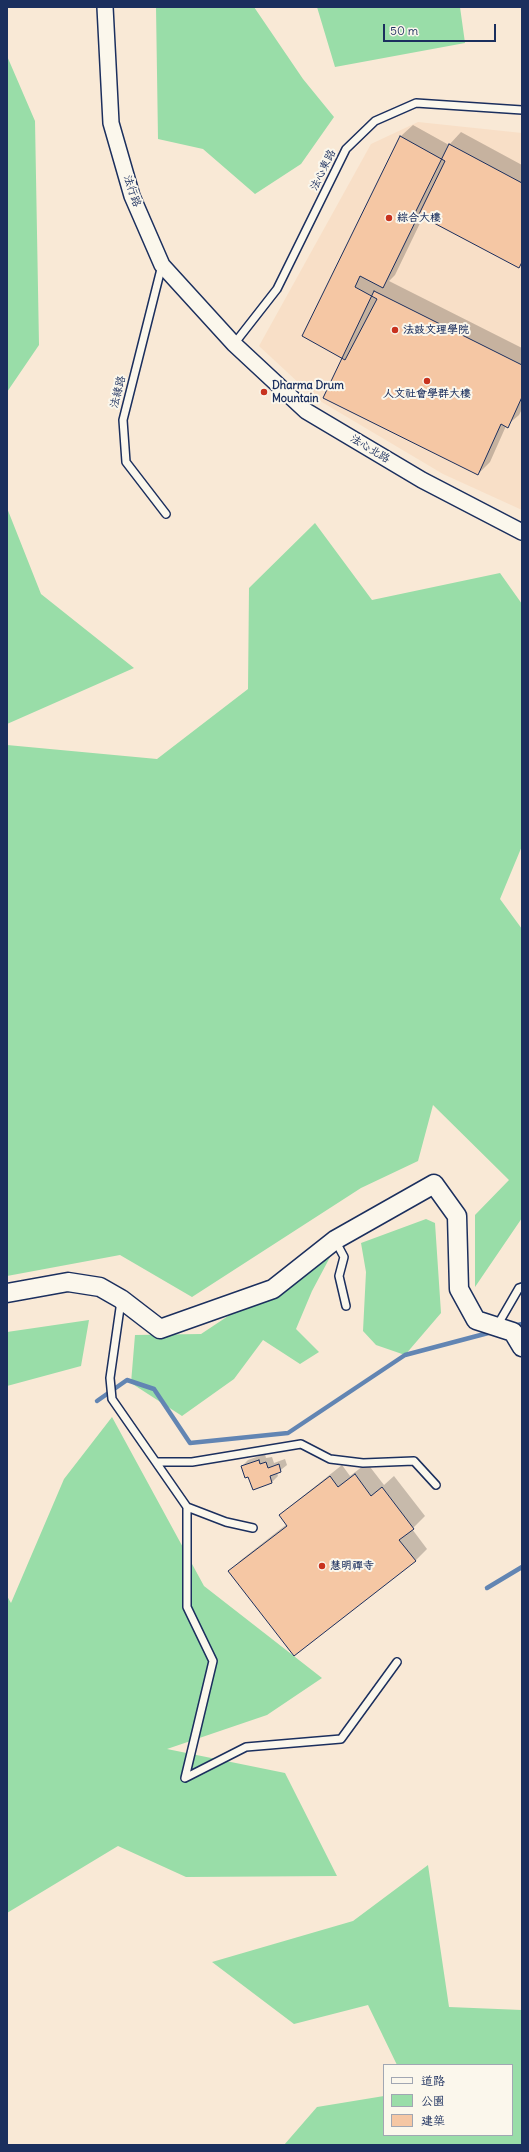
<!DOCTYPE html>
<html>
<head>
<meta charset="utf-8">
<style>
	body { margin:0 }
	#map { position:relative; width:529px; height:2152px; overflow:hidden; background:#f9e9d6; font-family:Delius,"LXGW WenKai TC",sans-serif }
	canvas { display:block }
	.frame { position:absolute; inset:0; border:8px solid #1b2f5e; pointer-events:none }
	.legend { position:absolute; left:383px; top:2064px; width:130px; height:72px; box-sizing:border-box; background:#fbf7ec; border:1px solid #a1a7b3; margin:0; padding:5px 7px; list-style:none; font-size:12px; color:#1b2f5e }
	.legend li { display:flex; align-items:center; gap:8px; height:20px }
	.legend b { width:20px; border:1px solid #a1a7b3 }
	.scale { position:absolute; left:383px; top:24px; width:113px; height:18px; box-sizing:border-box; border:2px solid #1b2f5e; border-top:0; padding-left:5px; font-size:12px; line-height:14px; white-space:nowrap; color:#1b2f5e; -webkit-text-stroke:3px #fbf7ec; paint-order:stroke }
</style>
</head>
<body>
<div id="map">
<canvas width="529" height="2152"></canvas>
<div class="frame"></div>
<ul class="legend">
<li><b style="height:5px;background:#fbf7ec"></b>道路</li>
<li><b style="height:11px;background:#99dda8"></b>公園</li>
<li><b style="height:11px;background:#f5c7a4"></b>建築</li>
</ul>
<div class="scale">50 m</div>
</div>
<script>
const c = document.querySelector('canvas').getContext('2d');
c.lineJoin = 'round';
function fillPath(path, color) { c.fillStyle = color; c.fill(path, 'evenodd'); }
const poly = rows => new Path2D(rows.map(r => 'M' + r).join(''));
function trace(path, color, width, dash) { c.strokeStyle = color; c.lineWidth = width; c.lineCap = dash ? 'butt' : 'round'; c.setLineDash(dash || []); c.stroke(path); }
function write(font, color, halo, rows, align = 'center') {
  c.font = font + ' Delius,"LXGW WenKai TC",sans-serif'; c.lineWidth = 4; c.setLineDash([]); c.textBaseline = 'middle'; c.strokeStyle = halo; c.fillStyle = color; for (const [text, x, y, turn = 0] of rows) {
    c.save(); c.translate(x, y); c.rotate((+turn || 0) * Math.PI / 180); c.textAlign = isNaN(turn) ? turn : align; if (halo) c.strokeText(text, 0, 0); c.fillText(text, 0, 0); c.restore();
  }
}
fillPath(poly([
	[418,122,522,133,522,510,443,474,315,398,259,346,371,144]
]), '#f8dfc7');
fillPath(poly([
	[156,7,254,7,303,79,334,117,301,164,255,194,203,149,158,139],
	[317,7,460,7,465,43,335,67],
	[7,56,35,121,39,345,7,392],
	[7,508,41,594,134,668,7,724],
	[315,523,372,600,500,573,522,604,522,846,500,899,522,929,522,1218,475,1287,475,1215,509,1180,433,1105,418,1161,361,1188,192,1297,120,1255,7,1276,7,745,157,759,248,689,249,588],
	[426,1219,435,1223,441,1313,405,1355,376,1345,363,1331,366,1272,361,1243],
	[337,1244,312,1291,296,1329,319,1352,300,1364,263,1340,234,1379,182,1416,131,1383,135,1335,201,1334],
	[89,1320,81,1366,7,1386,7,1332],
	[112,1417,204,1586,322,1678,267,1715,167,1749,285,1773,337,1876,186,1877,118,1846,7,1913,7,1596,11,1603,64,1479],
	[428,1865,449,2007,522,2010,522,2145,284,2145,317,2107,384,2096,384,2135,512,2135,512,2065,397,2065,368,2005,294,2024,212,1962,353,1921]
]), '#99dda8');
fillPath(poly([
	[413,125,449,145,461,132,522,165,522,264,519,267,423,217,395,275,389,281,522,348,522,409,519,415,506,426,490,462,478,474,343,358,303,336,401,136],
	[265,1454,266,1458,272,1457,274,1463,285,1459,287,1465,277,1473,278,1476,272,1482,254,1489,249,1476,242,1466,248,1460],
	[367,1463,384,1485,394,1476,425,1516,412,1529,427,1549,415,1561,230,1571,241,1560,287,1524,281,1515,293,1504,342,1465,350,1476]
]), '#0003');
trace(poly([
	[512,1326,522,1324],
	[97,1401,127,1380,154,1389,190,1443,288,1433,405,1355,492,1332],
	[487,1588,522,1567]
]), '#6285b3', 4.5);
const building = poly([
	[400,136,445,161,383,288,360,276,355,287,377,299,345,360,302,336,400,136],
	[449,144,522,183,522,262,519,268,415,213,449,144],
	[374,291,522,365,522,397,508,428,501,424,478,475,323,398,374,291],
	[259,1460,260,1464,266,1462,268,1468,279,1464,281,1472,270,1476,272,1483,253,1490,248,1477,245,1478,241,1466,259,1460],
	[355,1474,371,1496,382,1487,414,1529,399,1540,416,1561,294,1656,228,1571,287,1526,279,1515,330,1476,338,1487,355,1474]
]);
fillPath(building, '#f5c7a4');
trace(building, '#1b2f5e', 1);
const service = poly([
	[162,265,123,420,126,462,166,514],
	[234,344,277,289,346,149,375,121,416,103,522,110],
	[335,1240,344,1257,339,1276,346,1306],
	[121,1301,110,1378,112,1399,187,1507,187,1607,213,1661,185,1778,246,1747,341,1739,397,1662],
	[497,1326,519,1288,522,1287],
	[158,1462,192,1462,301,1444,330,1459,363,1463,414,1461,436,1485],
	[187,1507,226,1522,253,1528]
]);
const minor = poly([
	[105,7,111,123,132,196,162,265,234,344,306,411,422,480,522,532]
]);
const tertiary = poly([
	[7,1293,68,1282,100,1287,121,1299,160,1329,273,1289,335,1240,434,1184,457,1216,459,1289,476,1320,513,1332,522,1347]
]);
trace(service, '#1b2f5e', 10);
trace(minor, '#1b2f5e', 18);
trace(tertiary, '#1b2f5e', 21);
trace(service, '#fbf7ec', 7);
trace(minor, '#fbf7ec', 15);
trace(tertiary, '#fbf7ec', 18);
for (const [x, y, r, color] of [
	[389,218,4,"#c8321e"],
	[395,330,4,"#c8321e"],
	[427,381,4,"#c8321e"],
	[264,392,4,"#c8321e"],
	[322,1566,4,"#c8321e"]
]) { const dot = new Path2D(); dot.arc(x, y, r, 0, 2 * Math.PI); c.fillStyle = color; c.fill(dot); trace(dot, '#fbf7ec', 1.5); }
write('11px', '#1b2f5e', '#fbf7ec', [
	["法心東路",323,170,-64],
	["法行路",132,191,71],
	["法緣路",118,392,-76],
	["法心北路",370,449,31]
]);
write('bold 11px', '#1b2f5e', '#fbf7ec', [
	["綜合大樓",397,218],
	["法鼓文理學院",403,330],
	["Dharma Drum",272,386],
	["Mountain",272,399],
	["人文社會學群大樓",427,394,"center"],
	["慧明禪寺",330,1566]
], 'left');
</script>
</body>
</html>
